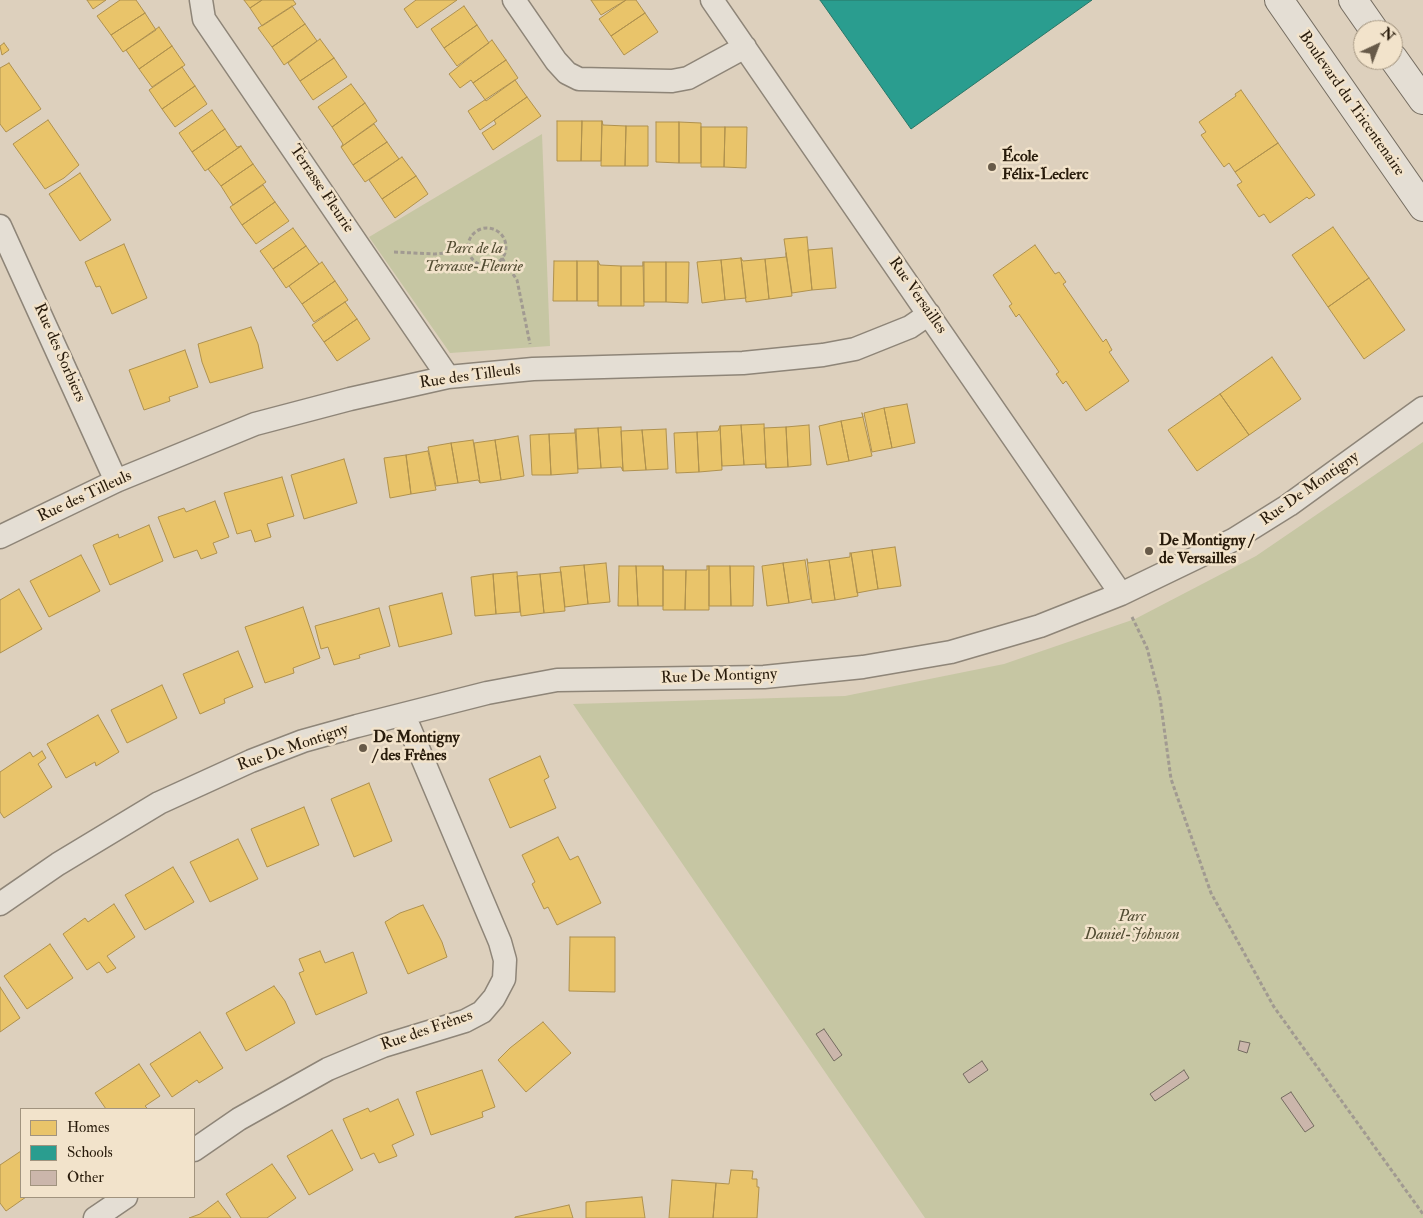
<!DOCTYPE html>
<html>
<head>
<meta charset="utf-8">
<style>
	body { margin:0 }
	#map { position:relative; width:1423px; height:1218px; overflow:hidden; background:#ddd0bd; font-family:"IM FELL Double Pica",serif }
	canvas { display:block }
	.legend { position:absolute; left:20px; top:1108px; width:175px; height:90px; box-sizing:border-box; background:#f2e3cb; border:1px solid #a1937e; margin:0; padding:6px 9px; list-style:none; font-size:15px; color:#281b0b }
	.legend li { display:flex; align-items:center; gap:10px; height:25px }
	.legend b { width:25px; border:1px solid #a1937e }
	.north { position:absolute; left:1353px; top:20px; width:50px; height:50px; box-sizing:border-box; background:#f2e3cb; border:1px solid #a1937e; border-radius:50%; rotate:43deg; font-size:14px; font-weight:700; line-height:20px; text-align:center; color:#281b0b }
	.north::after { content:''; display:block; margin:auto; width:18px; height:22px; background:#675a49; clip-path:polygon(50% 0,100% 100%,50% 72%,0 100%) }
</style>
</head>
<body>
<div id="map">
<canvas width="1423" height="1218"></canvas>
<ul class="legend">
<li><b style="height:14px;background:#e9c46a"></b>Homes</li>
<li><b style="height:14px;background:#2a9d8f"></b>Schools</li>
<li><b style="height:14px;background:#cbb6ab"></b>Other</li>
</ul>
<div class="north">N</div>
</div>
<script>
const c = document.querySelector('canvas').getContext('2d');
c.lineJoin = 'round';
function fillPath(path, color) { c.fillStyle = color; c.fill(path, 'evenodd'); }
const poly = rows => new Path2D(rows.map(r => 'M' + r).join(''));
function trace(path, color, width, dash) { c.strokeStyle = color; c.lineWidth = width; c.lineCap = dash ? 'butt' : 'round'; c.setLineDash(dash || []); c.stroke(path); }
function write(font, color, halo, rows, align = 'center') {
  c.font = font + ' "IM FELL Double Pica",serif'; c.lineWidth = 5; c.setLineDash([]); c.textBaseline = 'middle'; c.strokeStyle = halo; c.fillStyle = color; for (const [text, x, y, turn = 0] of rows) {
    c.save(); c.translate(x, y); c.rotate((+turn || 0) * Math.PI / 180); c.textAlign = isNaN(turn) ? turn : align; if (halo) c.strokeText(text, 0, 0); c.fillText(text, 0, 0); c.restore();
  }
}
fillPath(poly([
	[542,134,550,346,450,353,369,237],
	[1423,442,1423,1218,925,1218,573,704,845,696,1004,664,1135,619,1256,556]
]), '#c6c6a3');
const homes = poly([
	[87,0,106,0,93,9,87,0],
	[120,0,136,0,145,13,111,35,97,16,120,0],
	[244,0,262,0,250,8,244,0],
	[262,0,293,0,296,4,262,26,250,8,262,0],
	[416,0,457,0,417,28,404,9,416,0],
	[591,0,626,0,601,15,591,0],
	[626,0,636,0,645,13,611,36,599,19,626,0],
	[292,6,305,24,272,47,258,28,292,6],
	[464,6,477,25,444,48,431,29,464,6],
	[145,13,156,30,123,52,111,35,145,13],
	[645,13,658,32,624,55,611,36,645,13],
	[305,24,317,41,284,65,272,47,305,24],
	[477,25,489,43,457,66,444,48,477,25],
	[159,27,172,46,139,69,126,50,159,27],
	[320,39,334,58,300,81,288,63,320,39],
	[492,40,506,60,473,83,471,80,460,88,449,74,492,40],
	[4,43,9,50,2,55,0,46,4,43],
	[172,46,185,65,152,87,139,69,172,46],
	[334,58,347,77,313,100,300,81,334,58],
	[506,60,518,78,486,101,473,83,506,60],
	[9,63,41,109,6,132,0,124,0,68,9,63],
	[182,67,195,86,162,109,149,90,182,67],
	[515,80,527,97,480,130,468,111,515,80],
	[351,84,365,103,332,127,318,107,351,84],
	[195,86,207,104,175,127,162,109,195,86],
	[1241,90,1278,143,1235,172,1229,163,1224,167,1201,135,1206,132,1199,122,1236,96,1235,94,1241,90],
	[527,97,541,116,493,150,482,133,496,124,494,120,527,97],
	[365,103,377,121,341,147,343,144,332,127,365,103],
	[212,110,225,129,192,152,179,133,212,110],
	[48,120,79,165,64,178,45,189,13,144,48,120],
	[557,121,582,121,581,161,557,161,557,121],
	[582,121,602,121,601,161,581,161,582,121],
	[602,121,603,125,626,126,625,166,601,166,602,121],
	[656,122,679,122,679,163,656,162,656,122],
	[679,122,701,123,701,163,679,163,679,122],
	[374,124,387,142,353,165,341,147,374,124],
	[626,126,648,126,648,166,625,166,626,126],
	[701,127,725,127,724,167,701,167,701,127],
	[725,127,747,127,746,168,724,167,725,127],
	[225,129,237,147,241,146,205,171,192,152,225,129],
	[387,142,399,159,365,182,353,165,387,142],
	[1278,143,1315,195,1309,199,1307,197,1270,223,1264,214,1259,217,1237,185,1242,182,1235,172,1278,143],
	[241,146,253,164,221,186,208,169,241,146],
	[402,157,416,176,382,199,369,180,402,157],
	[253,164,266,182,233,205,221,186,253,164],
	[80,173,111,220,80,241,49,194,80,173],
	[416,176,428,194,395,218,382,199,416,176],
	[263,185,275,202,242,225,230,207,263,185],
	[275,202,289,221,256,244,242,225,275,202],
	[1333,227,1369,278,1328,307,1292,255,1333,227],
	[293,228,306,246,273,269,260,251,293,228],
	[807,237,812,290,792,293,784,239,807,237],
	[124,244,147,298,112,314,100,286,96,287,85,262,124,244],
	[1035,245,1055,274,1059,272,1066,282,1063,284,1103,342,1106,339,1112,350,1109,352,1129,381,1086,411,1066,381,1063,384,1056,374,1059,372,1019,314,1016,317,1009,306,1012,304,993,275,1035,245],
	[306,246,319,264,286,288,273,269,306,246],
	[832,248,836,288,812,290,808,250,832,248],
	[786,253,792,296,769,299,765,259,786,257,786,253],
	[741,258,743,261,765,259,769,299,746,302,741,258],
	[741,258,746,298,725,300,721,260,741,258],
	[721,260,725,300,702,303,697,262,721,260],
	[554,261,577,261,577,301,553,301,554,261],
	[577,261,598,261,598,301,577,301,577,261],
	[598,261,600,265,621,266,621,306,598,306,598,261],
	[322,262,335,281,302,304,289,286,322,262],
	[643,262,644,306,621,306,621,266,643,266,643,262],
	[644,262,666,262,666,302,644,302,644,262],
	[666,262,689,262,688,303,666,302,666,262],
	[1369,278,1405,330,1364,359,1328,307,1369,278],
	[335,281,348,300,314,322,302,304,335,281],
	[345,302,357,319,324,342,312,325,345,302],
	[357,319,370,339,337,361,324,342,357,319],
	[251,327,258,344,263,368,210,383,202,362,198,344,251,327],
	[185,350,198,387,169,397,170,401,144,410,129,370,185,350],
	[1272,357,1301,399,1249,435,1220,394,1272,357],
	[1220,394,1249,435,1197,471,1168,430,1220,394],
	[907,404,915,443,892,448,884,408,907,404],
	[884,408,892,448,872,452,864,413,884,408],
	[862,413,872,456,849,461,841,421,863,417,862,413],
	[841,421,849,461,827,465,819,426,841,421],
	[764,424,766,468,765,464,744,465,741,425,764,424],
	[741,425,744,465,722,466,720,426,741,425],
	[809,425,811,465,788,467,786,427,809,425],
	[720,426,722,470,699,472,697,432,718,431,720,426],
	[621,427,623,471,621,467,601,468,598,428,621,427],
	[786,427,788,467,766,468,764,428,786,427],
	[598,428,601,468,578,469,576,429,598,428],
	[575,429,578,473,551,475,549,434,575,433,575,429],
	[666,429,668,469,646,470,642,430,666,429],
	[642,430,646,470,623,471,621,431,642,430],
	[697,432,699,472,676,473,674,433,697,432],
	[549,434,551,475,532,475,530,435,549,434],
	[518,436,524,476,501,480,495,440,518,436],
	[473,440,480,483,478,480,458,483,451,443,473,440],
	[495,440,501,480,480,483,474,443,495,440],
	[451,443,458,483,436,486,428,447,451,443],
	[428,451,436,490,411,494,406,455,428,451],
	[406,455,411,494,390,498,384,458,406,455],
	[344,459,357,503,304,519,291,475,344,459],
	[282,477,294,516,267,524,271,537,255,542,251,530,237,534,224,493,282,477],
	[215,501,229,537,213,543,217,553,201,559,197,550,174,558,158,517,184,508,186,512,215,501],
	[149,525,163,561,110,585,93,545,118,534,119,538,149,525],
	[895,547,901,586,878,589,872,550,895,547],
	[872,550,878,589,857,593,851,553,872,550],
	[850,553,851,553,858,596,835,600,829,560,850,557,850,553],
	[81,555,100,591,49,617,30,581,81,555],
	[807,559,808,563,829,560,835,600,812,603,807,559],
	[805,560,811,599,789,603,783,563,805,560],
	[606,563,610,602,588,604,584,565,606,563],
	[783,563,789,603,767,606,762,566,783,563],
	[584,565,588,604,565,607,560,567,584,565],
	[619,566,636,566,638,606,618,606,619,566],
	[636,566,663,566,663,606,638,606,636,566],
	[663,566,664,570,686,570,685,610,663,610,663,566],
	[707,566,709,566,709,610,685,610,686,570,707,570,707,566],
	[709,566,730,566,731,606,709,606,709,566],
	[730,566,754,566,753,606,731,606,730,566],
	[517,572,520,612,496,614,493,574,517,572],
	[561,572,565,611,544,613,540,574,561,572],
	[493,574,496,614,475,616,471,577,493,574],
	[540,574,544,613,521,616,517,576,540,574],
	[19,589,42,629,0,653,0,600,19,589],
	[442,593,452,634,399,647,389,606,442,593],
	[303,607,320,658,293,668,294,673,265,683,245,627,303,607],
	[379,608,390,646,359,655,360,658,334,665,328,647,321,649,315,626,379,608],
	[238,651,253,687,224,699,225,703,200,714,183,674,238,651],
	[162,685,177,718,127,743,111,710,162,685],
	[98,715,119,752,96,766,95,762,66,778,47,744,98,715],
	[42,751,46,758,38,764,52,787,4,818,0,812,0,772,30,752,33,757,42,751],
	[540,756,549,777,544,780,556,808,510,828,489,779,540,756],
	[369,783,392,841,354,857,331,799,369,783],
	[304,807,319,845,267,867,251,829,304,807],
	[558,837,570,860,578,856,601,903,557,925,548,907,544,909,532,884,535,882,522,855,558,837],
	[238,839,258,879,210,902,190,862,238,839],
	[173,867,194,902,145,930,125,895,173,867],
	[114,904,135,937,107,956,116,968,107,973,99,962,87,970,63,934,85,918,88,922,114,904],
	[423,905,442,942,447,957,408,974,385,922,400,913,423,905],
	[570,937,615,937,615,992,569,991,570,937],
	[50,944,73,978,27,1009,4,976,50,944],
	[320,951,325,963,353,952,367,993,316,1015,299,973,304,971,299,959,320,951],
	[274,986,285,1001,295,1023,246,1051,226,1013,274,986],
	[0,987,20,1018,0,1032,0,987],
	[543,1022,571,1053,526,1092,498,1060,510,1048,543,1022],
	[200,1032,223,1068,199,1083,197,1080,172,1097,150,1064,200,1032],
	[139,1064,160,1096,145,1106,148,1109,106,1109,95,1093,139,1064],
	[482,1070,495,1107,482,1112,483,1117,431,1135,416,1092,482,1070],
	[398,1099,414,1135,392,1145,397,1156,379,1163,374,1153,361,1159,343,1119,368,1108,370,1112,398,1099],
	[332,1130,353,1170,309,1195,287,1156,332,1130],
	[21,1151,21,1197,26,1197,6,1211,0,1203,0,1165,21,1151],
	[272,1164,296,1198,267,1218,241,1218,226,1194,272,1164],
	[731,1170,753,1171,752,1179,757,1179,757,1187,759,1187,757,1218,713,1218,716,1183,729,1184,731,1170],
	[672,1180,716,1183,713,1218,669,1218,672,1180],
	[642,1197,645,1218,586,1218,586,1202,642,1197],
	[218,1201,231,1218,189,1218,200,1214,218,1201],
	[569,1205,573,1218,515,1218,515,1217,569,1205]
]);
fillPath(homes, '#e9c46a');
trace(homes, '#af914e', 1);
const schools = poly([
	[820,0,1092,0,911,129,820,0]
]);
fillPath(schools, '#2a9d8f');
trace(schools, '#297667', 1);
const building = poly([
	[824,1029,842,1055,834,1061,816,1034,824,1029],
	[1240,1041,1250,1043,1247,1053,1238,1050,1240,1041],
	[982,1061,988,1070,969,1083,963,1074,982,1061],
	[1184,1070,1189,1078,1155,1101,1150,1094,1184,1070],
	[1291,1092,1314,1126,1305,1132,1281,1098,1291,1092]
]);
fillPath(building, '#cbb6ab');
trace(building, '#746c60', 1);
const street = poly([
	[201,0,204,19,448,377],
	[514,0,556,61,567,73,579,79,672,81,688,78,745,47],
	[712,0,1121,594],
	[0,226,116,481],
	[0,537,116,481,255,424,350,399,448,377,533,369,743,363,823,355,855,349,910,327,929,314],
	[0,904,58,864,159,803,251,761,303,741,357,726,487,693,557,680,764,677,863,667,951,652,1040,626,1121,594,1233,540,1289,505,1423,408],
	[194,1150,239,1119,328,1069,383,1046,465,1021,482,1012,494,998,504,979,505,960,500,942,404,715],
	[95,1218,126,1197]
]);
const secondary = poly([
	[1279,0,1423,207],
	[1353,0,1374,30],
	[1393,58,1423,100]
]);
trace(street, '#8e8578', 25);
trace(secondary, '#746c60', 30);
trace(poly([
	'468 247a19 19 0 1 1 38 0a19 19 0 1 1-38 0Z',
	[394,252,435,254,469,251],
	[502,258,517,280,530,344],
	[1132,617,1147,648,1160,698,1171,779,1211,893,1274,1007,1423,1214]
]), '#a19a91', 3, [4, 2.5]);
trace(street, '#e4ded4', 22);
trace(secondary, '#e4ded4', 28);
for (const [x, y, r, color] of [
	[992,167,5,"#675a49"],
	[1149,551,5,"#675a49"],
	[363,748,5,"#675a49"]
]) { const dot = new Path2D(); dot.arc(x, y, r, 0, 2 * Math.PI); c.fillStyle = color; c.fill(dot); trace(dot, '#f2e3cb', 2); }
write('16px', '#281b0b', '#f2e3cb', [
	["Boulevard du Tricentenaire",1351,104,55],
	["Terrasse Fleurie",321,189,56],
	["Rue Versailles",917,296,55],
	["Rue des Sorbiers",59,353,66],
	["Rue des Tilleuls",470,377,-8],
	["Rue De Montigny",1310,489,-35],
	["Rue des Tilleuls",85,497,-25],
	["Rue De Montigny",719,677,-2],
	["Rue De Montigny",293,748,-19],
	["Rue des Frênes",427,1031,-19]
]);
write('bold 16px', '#281b0b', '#f2e3cb', [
	["École",1002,158],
	["Félix-Leclerc",1002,176],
	["De Montigny /",1159,542],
	["de Versailles",1159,560],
	["De Montigny",373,739],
	["/ des Frênes",373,757]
], 'left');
write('italic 16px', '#524c32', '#f2e3cb', [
	["Parc de la",474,250],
	["Terrasse-Fleurie",474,268],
	["Parc",1132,918],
	["Daniel-Johnson",1132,936]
]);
</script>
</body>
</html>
